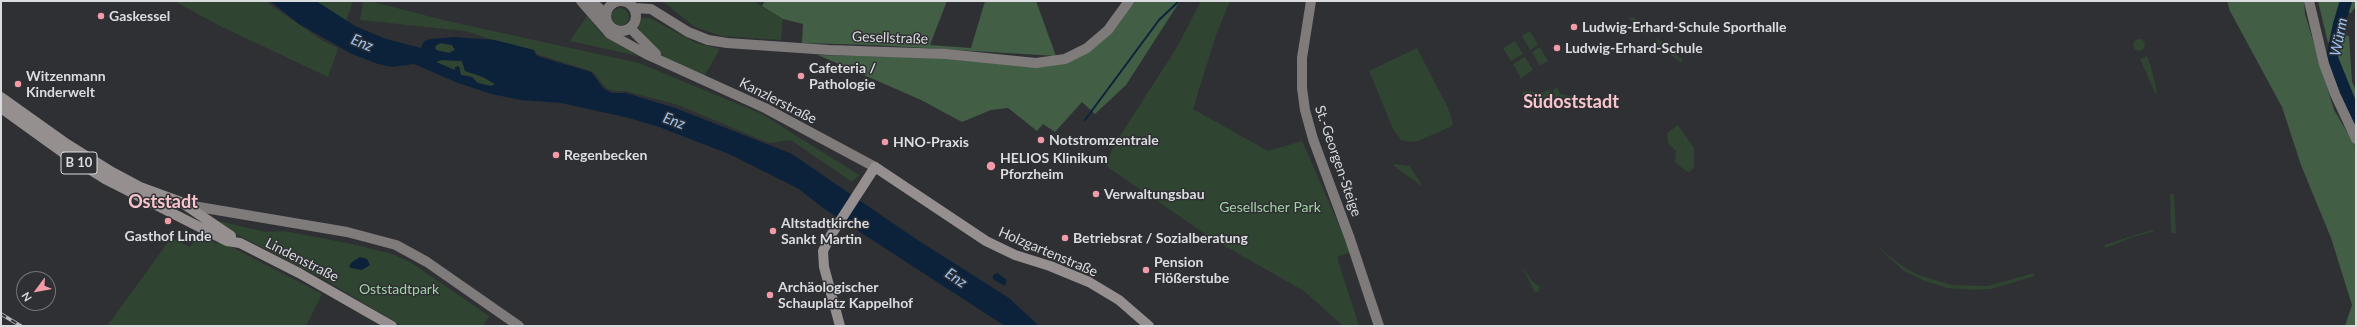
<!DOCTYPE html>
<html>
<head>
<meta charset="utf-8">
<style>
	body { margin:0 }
	#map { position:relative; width:2357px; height:327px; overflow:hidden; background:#2f3034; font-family:Lato,sans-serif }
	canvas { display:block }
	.frame { position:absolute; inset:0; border:2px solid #dbdcdf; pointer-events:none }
	.north { position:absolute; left:16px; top:271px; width:40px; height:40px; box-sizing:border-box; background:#2f3034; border:1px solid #747578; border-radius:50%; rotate:238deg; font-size:11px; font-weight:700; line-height:16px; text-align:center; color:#dbdcdf }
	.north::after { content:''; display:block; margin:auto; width:14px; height:18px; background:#f39aa8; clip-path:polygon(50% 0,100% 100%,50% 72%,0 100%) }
</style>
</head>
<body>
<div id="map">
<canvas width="2357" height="327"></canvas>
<div class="frame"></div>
<div class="north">N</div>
</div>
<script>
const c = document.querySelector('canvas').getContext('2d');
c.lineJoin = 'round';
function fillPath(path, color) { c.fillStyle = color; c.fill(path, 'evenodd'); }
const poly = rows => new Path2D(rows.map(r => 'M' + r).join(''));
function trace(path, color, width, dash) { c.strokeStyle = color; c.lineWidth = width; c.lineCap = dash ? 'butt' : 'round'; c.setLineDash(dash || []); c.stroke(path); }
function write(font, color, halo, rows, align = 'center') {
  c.font = font + ' Lato,sans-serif'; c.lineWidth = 3; c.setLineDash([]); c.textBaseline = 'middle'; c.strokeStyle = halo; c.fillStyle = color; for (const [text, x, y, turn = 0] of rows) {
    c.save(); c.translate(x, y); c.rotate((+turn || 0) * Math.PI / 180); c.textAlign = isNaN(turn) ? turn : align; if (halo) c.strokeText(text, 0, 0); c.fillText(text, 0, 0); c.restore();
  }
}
fillPath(poly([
	[174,1,265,1,323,41,338,48,328,77,220,26],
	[316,1,353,1,346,21],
	[363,1,370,1,443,20,639,63,762,114,859,175,852,182,791,140,769,143,678,105,625,91,614,91,606,88,593,72,465,31,360,20],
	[662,1,753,1,783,19,781,40,722,36,695,27],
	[1201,1,1230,1,1215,38,1193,109,1268,151,1302,141,1351,252,1337,257,1359,326,1343,326,1304,291,1214,240,1106,166,1113,147,1177,47],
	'611 17a9 9 0 1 1 18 0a9 9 0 1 1-18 0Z',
	[587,16,602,34,638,56,570,41],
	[1633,17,1643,26,1652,33,1647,35,1629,19],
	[642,18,650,18,696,43,720,49,703,78,667,59,650,45,639,29,637,23],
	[1530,31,1538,45,1530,50,1522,36],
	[1657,38,1683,60,1681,63,1656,43],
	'2133 45a6 6 0 1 1 12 0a6 6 0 1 1-12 0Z',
	[1515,41,1523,54,1511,61,1503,48],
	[440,43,452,45,455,50,449,53,441,52,433,48],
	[1540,47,1548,61,1540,66,1532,52],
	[1417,48,1448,108,1453,124,1450,127,1418,141,1409,142,1401,140,1393,129,1369,71],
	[2147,56,2151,67,2157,92,2155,93,2140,59],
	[1525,57,1533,70,1521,78,1513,64],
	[442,60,462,61,464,67,495,84,491,86,477,83,469,76,460,75,460,68,455,70,441,66,436,61],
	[1557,87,1560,94,1586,99,1555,98,1553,90],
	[1550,90,1549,102,1525,98,1521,93,1526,91,1540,93],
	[1678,125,1694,148,1694,167,1690,172,1686,171,1675,162,1676,151,1668,143,1667,133],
	[1394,164,1410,166,1423,187,1394,166],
	[2170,194,2174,194,2176,233,2171,233],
	[218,221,266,232,284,231,352,244,392,254,410,262,489,316,483,326,402,326,327,281,234,233],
	[2151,230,2155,231,2133,237,2106,248,2104,245],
	[198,234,218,244,220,241,322,294,306,326,107,326,171,238,190,247],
	[1872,242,1898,263,1916,274,1951,285,1988,286,2034,273,2035,276,1991,289,1974,290,1947,288,1925,281,1904,271],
	[1522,266,1533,282,1540,287,1539,291,1535,293]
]), '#2f4431');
fillPath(poly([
	[765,1,947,1,930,45,971,48,985,1,1036,1,1056,56,874,45,802,43,803,24,783,19,762,6],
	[1131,1,1180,1,1126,85,1095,114,1082,102,1055,132,1043,124,1037,131,1008,108,991,110,962,122,921,100,818,55,1070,61],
	[2227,1,2304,1,2305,14,2334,110,2356,147,2356,326,2345,326,2352,305,2331,238,2301,165,2282,107,2230,11],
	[2318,1,2356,1,2356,6,2351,13,2340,12,2331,41,2328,43],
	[2338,34,2349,36,2352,82,2356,90,2356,112,2338,70,2335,55]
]), '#425e44');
fillPath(poly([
	[270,1,316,1,355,26,386,39,421,48,424,41,430,39,455,37,495,40,534,50,537,56,591,72,604,89,612,93,626,93,675,108,792,154,916,239,1009,298,1039,326,1005,326,823,208,799,189,729,154,659,127,629,118,561,103,521,100,491,94,458,83,414,64,392,67,378,64,352,54,299,24],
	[440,43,452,45,455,50,449,53,436,50,435,46],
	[442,60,462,61,465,71,483,77,495,84,491,86,478,83,472,77,461,75,459,66,455,67,455,70,436,62],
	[360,257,367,259,370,265,362,270,351,268,349,266,352,262],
	[997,273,1007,280,1005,286,993,279,993,275]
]), '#0c223a');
trace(poly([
	[1085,120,1159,20,1179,1]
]), '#0c223a', 2);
trace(poly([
	[2346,1,2339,24,2332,58,2356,117]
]), '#0c223a', 12);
trace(poly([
	[581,1,610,34,646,54,765,108,875,167],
	[591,1,606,14],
	[1311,1,1302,58,1302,88,1305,110,1313,139,1350,239,1379,326],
	[2309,1,2324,64,2335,94,2356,139],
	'606 16a15 15 0 1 1 30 0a15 15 0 1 1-30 0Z',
	[634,8,651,9,688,32,708,40,727,43,829,50,946,54,1036,63,1065,59,1087,48,1108,30,1129,1],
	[630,28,656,54],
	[187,205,347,232,396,245,427,262,519,326]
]), '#7f7b7b', 10);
trace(poly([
	[1,97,67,144,112,172,140,187,181,202,231,236],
	[1,108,62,152,105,179,227,241,240,243,299,273,392,326],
	[840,326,824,267,823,251,831,235,875,167,986,241,1015,255,1050,266,1089,282,1119,300,1149,326]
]), '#958f8f', 10);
const rail = poly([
	[1,314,21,326]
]);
trace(rail, '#b7b8bb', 3.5);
trace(rail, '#2f3034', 2, [6]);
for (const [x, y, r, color] of [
	[101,16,4,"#f39aa8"],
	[1574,27,4,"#f39aa8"],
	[1557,48,4,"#f39aa8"],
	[801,76,4,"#f39aa8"],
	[18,84,4,"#f39aa8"],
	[1041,140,4,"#f39aa8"],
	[885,142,4,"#f39aa8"],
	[556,155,4,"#f39aa8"],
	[991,166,5,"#f39aa8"],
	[1096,194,4,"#f39aa8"],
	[168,221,4,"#f39aa8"],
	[773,231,4,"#f39aa8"],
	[1065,238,4,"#f39aa8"],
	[1146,270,4,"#f39aa8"],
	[770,295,4,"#f39aa8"]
]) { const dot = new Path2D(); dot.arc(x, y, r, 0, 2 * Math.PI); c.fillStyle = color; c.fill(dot); trace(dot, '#2f3034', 1.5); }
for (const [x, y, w] of [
	[79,163,36]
]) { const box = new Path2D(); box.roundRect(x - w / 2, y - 11, w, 22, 3); c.fillStyle = '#2f3034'; c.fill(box); trace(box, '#dbdcdf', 1); }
write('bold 13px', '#dbdcdf', null, [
	["B 10",79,163]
]);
write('bold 14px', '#dbdcdf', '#2f3034', [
	["Gaskessel",109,16],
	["Ludwig-Erhard-Schule Sporthalle",1582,27],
	["Ludwig-Erhard-Schule",1565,48],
	["Cafeteria /",809,68],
	["Pathologie",809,84],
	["Witzenmann",26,76],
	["Kinderwelt",26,92],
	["Notstromzentrale",1049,140],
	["HNO-Praxis",893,142],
	["Regenbecken",564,155],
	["HELIOS Klinikum",1000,158],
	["Pforzheim",1000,174],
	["Verwaltungsbau",1104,194],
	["Altstadtkirche",781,223],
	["Sankt Martin",781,239],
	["Gasthof Linde",168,236,"center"],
	["Betriebsrat / Sozialberatung",1073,238],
	["Pension",1154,262],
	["Flößerstube",1154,278],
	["Archäologischer",778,287],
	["Schauplatz Kappelhof",778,303]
], 'left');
write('14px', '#dbdcdf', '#2f3034', [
	["Gesellstraße",890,38,2],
	["Kanzlerstraße",778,101,27],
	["St.-Georgen-Steige",1338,161,71],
	["Holzgartenstraße",1048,252,23],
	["Lindenstraße",302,260,27]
]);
write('14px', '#a1d3a5', '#2f3034', [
	["Gesellscher Park",1270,207],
	["Oststadtpark",399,289]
]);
write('italic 15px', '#98c3f4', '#2f3034', [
	["Würm",2339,37,-79],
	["Enz",362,43,22],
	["Enz",674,121,20],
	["Enz",956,278,34]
]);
write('bold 18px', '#f9c5cc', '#2f3034', [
	["Südoststadt",1571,102],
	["Oststadt",163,202]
]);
</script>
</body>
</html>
